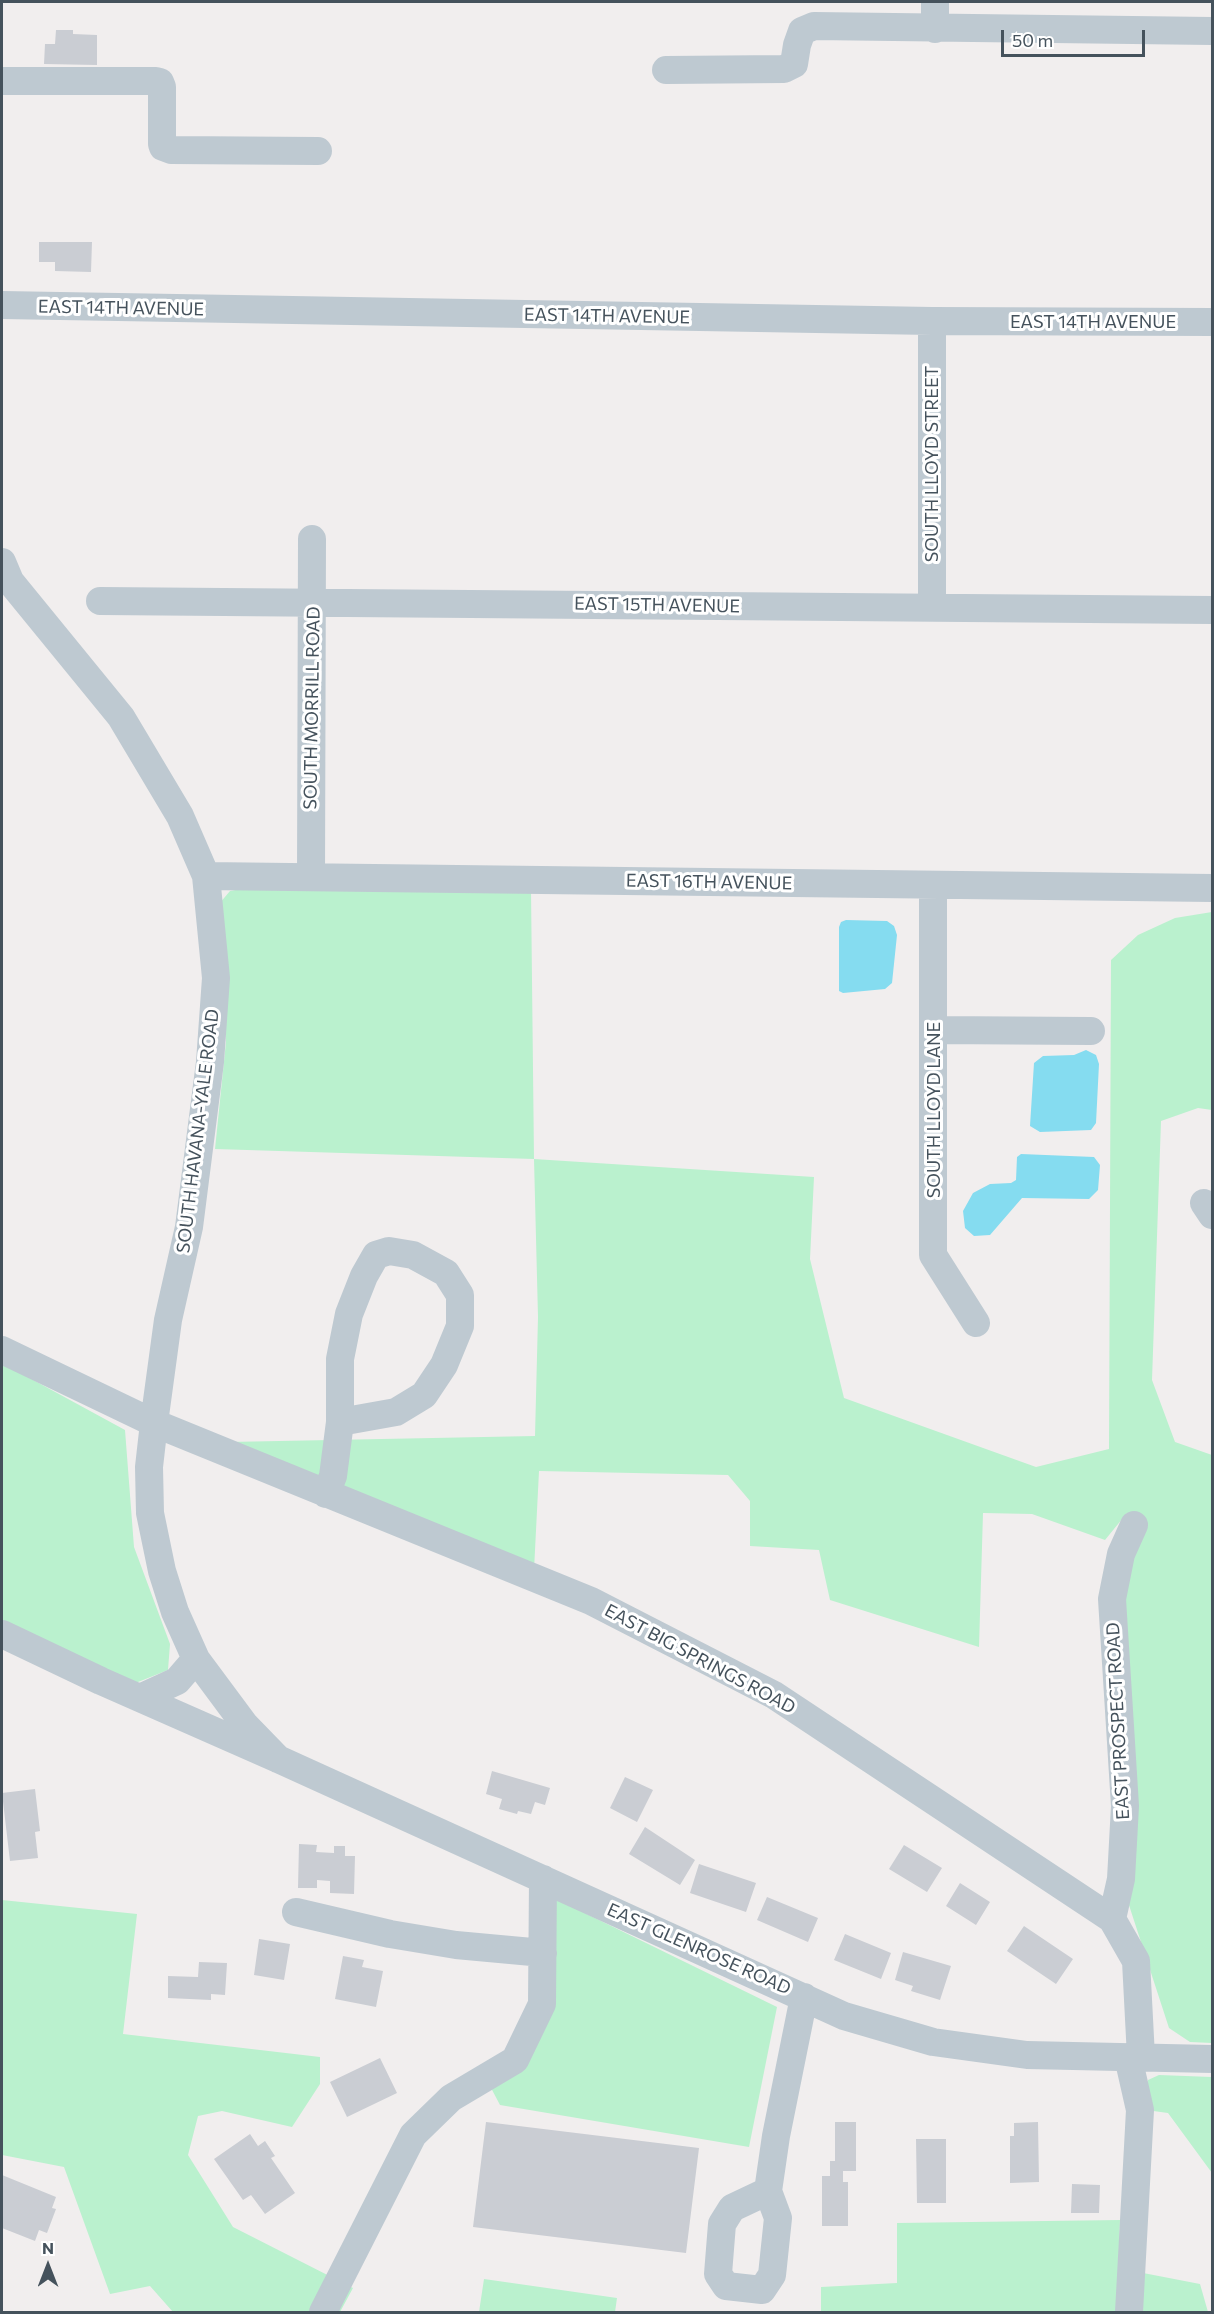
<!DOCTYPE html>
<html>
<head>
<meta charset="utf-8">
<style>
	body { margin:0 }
	#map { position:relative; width:1214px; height:2314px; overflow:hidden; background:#f1eeee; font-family:Commissioner,sans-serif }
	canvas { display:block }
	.frame { position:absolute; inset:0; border:3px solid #45525c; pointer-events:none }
	.north { position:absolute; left:18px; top:2236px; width:60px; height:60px; -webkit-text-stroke:4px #fff; paint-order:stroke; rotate:0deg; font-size:16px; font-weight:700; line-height:24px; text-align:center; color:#45525c }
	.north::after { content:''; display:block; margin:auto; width:21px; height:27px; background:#45525c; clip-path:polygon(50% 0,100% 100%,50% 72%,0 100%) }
	.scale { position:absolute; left:1001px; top:30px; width:144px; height:27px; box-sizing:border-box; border:3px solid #45525c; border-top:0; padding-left:8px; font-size:18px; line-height:21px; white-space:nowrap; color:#45525c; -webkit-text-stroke:4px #fff; paint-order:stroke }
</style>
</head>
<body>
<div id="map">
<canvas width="1214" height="2314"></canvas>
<div class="frame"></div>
<div class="north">N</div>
<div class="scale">50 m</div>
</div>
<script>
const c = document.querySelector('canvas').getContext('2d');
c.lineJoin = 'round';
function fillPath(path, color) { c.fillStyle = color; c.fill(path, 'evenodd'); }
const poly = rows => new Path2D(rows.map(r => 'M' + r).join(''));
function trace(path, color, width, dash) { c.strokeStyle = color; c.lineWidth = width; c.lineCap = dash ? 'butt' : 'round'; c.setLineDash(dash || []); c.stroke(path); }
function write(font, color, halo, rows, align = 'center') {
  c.font = font + ' Commissioner,sans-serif'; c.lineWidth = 6; c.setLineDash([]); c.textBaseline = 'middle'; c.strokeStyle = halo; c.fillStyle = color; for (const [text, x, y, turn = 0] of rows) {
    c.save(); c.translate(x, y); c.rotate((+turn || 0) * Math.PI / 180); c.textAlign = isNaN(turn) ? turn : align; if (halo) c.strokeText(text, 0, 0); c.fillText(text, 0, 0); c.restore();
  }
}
fillPath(poly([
	[246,888,531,890,534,1159,814,1177,810,1259,844,1398,1036,1467,1109,1449,1111,960,1138,935,1175,918,1212,912,1212,1110,1198,1108,1161,1121,1152,1380,1175,1442,1212,1455,1212,2043,1190,2042,1169,2028,1127,1899,1122,1624,1127,1513,1105,1540,1032,1514,983,1513,979,1647,830,1600,819,1550,750,1546,750,1501,728,1475,539,1471,534,1570,228,1442,535,1436,538,1317,534,1159,215,1149,226,1042,219,904,230,891],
	[2,1363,125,1430,134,1547,170,1644,168,1670,133,1684,2,1622],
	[552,1897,777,2007,749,2147,500,2105,490,2086,520,2067],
	[2,1900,137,1914,123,2034,320,2057,320,2084,292,2127,222,2111,198,2116,188,2155,233,2227,353,2288,340,2312,173,2312,150,2286,110,2294,64,2167,2,2155],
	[1159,2075,1212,2077,1212,2173,1168,2113,1146,2110,1148,2080],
	[1120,2220,1117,2312,821,2312,821,2287,897,2283,897,2223],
	[1138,2272,1200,2284,1208,2312,1136,2312],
	[484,2279,617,2298,615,2312,479,2312]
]), '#baf1ce');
fillPath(poly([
	[846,920,887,921,894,926,897,935,892,983,885,989,843,993,839,991,839,927,841,922],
	[1086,1050,1096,1055,1099,1064,1096,1123,1091,1130,1040,1132,1030,1126,1034,1063,1043,1056,1074,1055],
	[1021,1154,1094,1157,1100,1165,1098,1190,1089,1199,1022,1198,990,1235,974,1236,965,1228,963,1211,973,1193,990,1184,1011,1183,1016,1180,1017,1157]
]), '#85dcf0');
fillPath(poly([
	[56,30,73,30,73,34,97,35,97,65,44,64,45,44,55,44],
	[39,242,92,242,91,272,55,271,55,262,39,262],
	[492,1771,550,1788,545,1805,535,1802,531,1814,518,1811,517,1814,499,1809,502,1799,486,1794],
	[625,1777,653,1790,637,1822,610,1808],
	[35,1789,40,1831,35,1832,38,1858,10,1861,2,1793],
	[645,1827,695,1860,680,1885,629,1854],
	[299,1844,317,1845,316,1852,334,1853,334,1846,345,1846,345,1856,355,1856,354,1894,330,1893,330,1881,317,1880,317,1888,298,1888],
	[904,1845,942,1868,927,1892,889,1869],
	[699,1864,756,1883,746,1912,690,1893],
	[960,1883,990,1902,976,1925,946,1906],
	[767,1897,818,1918,808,1942,757,1920],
	[1024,1926,1073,1959,1056,1984,1007,1951],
	[845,1934,891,1953,881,1979,834,1960],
	[259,1939,290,1944,284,1980,254,1975],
	[903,1952,951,1966,940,2000,911,1991,913,1986,895,1980],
	[343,1956,364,1960,362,1967,383,1971,376,2007,335,1999],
	[199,1962,227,1963,225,1995,211,1994,211,2000,168,1998,168,1976,198,1977],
	[380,2058,397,2093,347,2117,330,2082],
	[486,2122,699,2148,686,2253,473,2227],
	[835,2122,856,2122,856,2171,843,2171,843,2182,848,2182,848,2226,822,2226,822,2176,830,2176,830,2161,835,2161],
	[1038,2122,1039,2182,1010,2183,1010,2136,1014,2136,1014,2123],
	[250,2134,258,2146,265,2141,275,2156,271,2158,295,2193,265,2214,251,2195,243,2200,214,2159],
	[916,2139,946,2139,946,2203,917,2203],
	[2,2175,56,2197,52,2208,56,2209,47,2233,39,2230,35,2241,2,2228],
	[1072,2184,1100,2185,1099,2213,1071,2213]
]), '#cacdd3');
trace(poly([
	[935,2,935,29],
	[666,70,784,69,794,64,797,45,802,31,814,26,1212,31],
	[2,81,156,81,160,82,162,87,162,144,163,147,171,150,318,151],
	[2,305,932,321,1212,322],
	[932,321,932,607],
	[2,562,10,581,121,717,180,816,206,876,216,978,210,1062,189,1227,168,1320,154,1423,149,1467,150,1513,162,1571,175,1612,196,1659,245,1725,278,1759],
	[100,601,1212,610],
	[206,876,1212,888],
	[311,876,312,539],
	[933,885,933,1255,976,1323],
	[934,1030,1091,1031],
	[1204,1203,1212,1215],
	[2,1350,154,1423,591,1601,774,1695,1112,1919,1136,1961,1141,2057],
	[326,1494,333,1476,340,1422,396,1412,424,1395,444,1365,460,1326,460,1295,446,1273,413,1255,389,1251,376,1255,364,1276,349,1314,340,1359,340,1422],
	[2,1634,101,1681,278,1759,844,2016,933,2042,1027,2055,1212,2059],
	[140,1698,177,1681,196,1659],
	[296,1912,390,1934,456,1945,543,1953],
	[1112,1919,1121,1879,1125,1806,1112,1599,1121,1554,1134,1525],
	[1128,2057,1140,2110,1129,2312],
	[768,2191,732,2208,722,2224,718,2274,726,2286,762,2290,772,2275,778,2218,768,2191,776,2136,804,1997],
	[323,2312,413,2135,451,2098,515,2060,542,2004,543,1879]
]), '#bec9d1', 28);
write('18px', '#45525c', '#fff', [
	["EAST 14TH AVENUE",121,308,1],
	["EAST 14TH AVENUE",607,316,1],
	["EAST 14TH AVENUE",1093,322],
	["SOUTH LLOYD STREET",932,464,-90],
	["EAST 15TH AVENUE",657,605,1],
	["SOUTH MORRILL ROAD",312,708,-89],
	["EAST 16TH AVENUE",709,882,1],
	["SOUTH LLOYD LANE",934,1110,-90],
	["SOUTH HAVANA-YALE ROAD",198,1131,-83],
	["EAST BIG SPRINGS ROAD",700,1659,28],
	["EAST PROSPECT ROAD",1118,1721,-93],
	["EAST GLENROSE ROAD",699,1949,24]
]);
</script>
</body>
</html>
